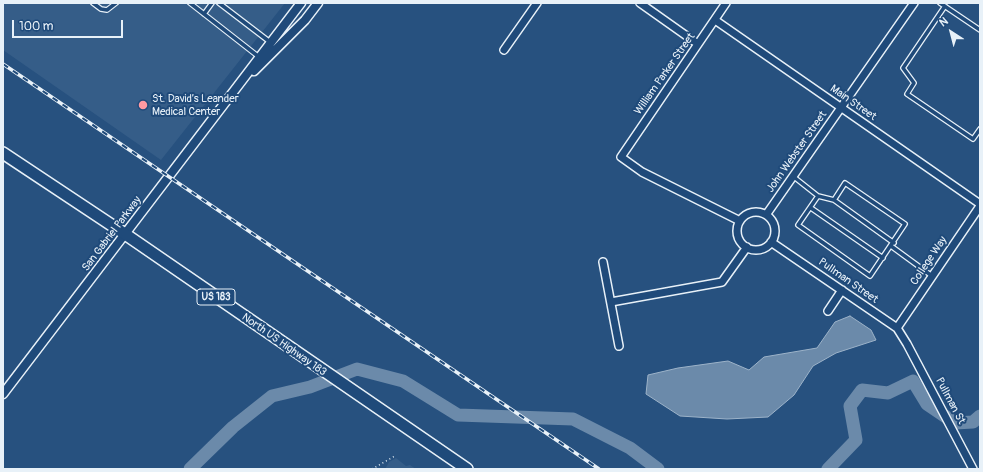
<!DOCTYPE html>
<html>
<head>
<meta charset="utf-8">
<style>
	body { margin:0 }
	#map { position:relative; width:983px; height:472px; overflow:hidden; background:#27517f; font-family:Pangolin,sans-serif }
	canvas { display:block }
	.frame { position:absolute; inset:0; border:4px solid #e8f1f8; pointer-events:none }
	.north { position:absolute; left:931px; top:12px; width:40px; height:40px; -webkit-text-stroke:3px #1f4a7a; paint-order:stroke; rotate:324deg; font-size:11px; font-weight:700; line-height:16px; text-align:center; color:#e8f1f8 }
	.north::after { content:''; display:block; margin:auto; width:14px; height:18px; background:#e8f1f8; clip-path:polygon(50% 0,100% 100%,50% 72%,0 100%) }
	.scale { position:absolute; left:12px; top:20px; width:111px; height:18px; box-sizing:border-box; border:2px solid #e8f1f8; border-top:0; padding-left:5px; font-size:12px; line-height:14px; white-space:nowrap; color:#e8f1f8; -webkit-text-stroke:3px #1f4a7a; paint-order:stroke }
</style>
</head>
<body>
<div id="map">
<canvas width="983" height="472"></canvas>
<div class="frame"></div>
<div class="north">N</div>
<div class="scale">100 m</div>
</div>
<script>
const c = document.querySelector('canvas').getContext('2d');
c.lineJoin = 'round';
function fillPath(path, color) { c.fillStyle = color; c.fill(path, 'evenodd'); }
const poly = rows => new Path2D(rows.map(r => 'M' + r).join(''));
function trace(path, color, width, dash) { c.strokeStyle = color; c.lineWidth = width; c.lineCap = dash ? 'butt' : 'round'; c.setLineDash(dash || []); c.stroke(path); }
function write(font, color, halo, rows, align = 'center') {
  c.font = font + ' Pangolin,sans-serif'; c.lineWidth = 4; c.setLineDash([]); c.textBaseline = 'middle'; c.strokeStyle = halo; c.fillStyle = color; for (const [text, x, y, turn = 0] of rows) {
    c.save(); c.translate(x, y); c.rotate((+turn || 0) * Math.PI / 180); c.textAlign = isNaN(turn) ? turn : align; if (halo) c.strokeText(text, 0, 0); c.fillText(text, 0, 0); c.restore();
  }
}
fillPath(poly([
	[3,3,285,3,161,160,3,50],
	[396,458,406,466,410,465,416,469,385,469,389,462]
]), '#355d88');
const water = poly([
	[850,316,871,330,876,340,836,353,813,366,794,395,768,417,727,419,680,416,646,394,648,375,678,368,728,361,749,370,764,357,817,348,835,322,850,316]
]);
fillPath(water, '#6b8aaa');
trace(water, '#9db3c9', 1);
trace(poly([
	[190,469,233,427,272,396,310,387,357,369,403,381,458,415,573,419,630,448,658,469],
	[828,469,856,440,850,406,862,390,888,393,913,381,927,404,955,423,973,422,980,416]
]), '#6b8aaa', 13);
const service = poly([
	[93,3,101,9,107,10,116,3],
	[190,3,259,57],
	[219,3,270,42],
	[940,3,980,30],
	[945,6,903,68,914,83,907,94,973,139,980,129],
	[204,14,212,3],
	[794,177,818,196,798,225,870,276,905,224,845,183,834,200,818,196],
	[834,200,894,243],
	[811,208,883,258],
	[891,246,932,276]
]);
const minor = poly([
	[640,3,698,44],
	[726,3,621,157,642,172,740,221],
	[715,20,980,204],
	[504,50,537,3],
	'737 231a19 19 0 1 1 38 0a19 19 0 1 1-38 0Z',
	[766,215,914,3],
	[771,242,897,328,907,344,973,469],
	[603,262,619,346],
	[611,302,722,282,747,247],
	[828,311,842,290],
	[897,328,980,206]
]);
const tertiary = poly([
	[254,71,305,20,318,3],
	[3,394,301,3]
]);
const primary = poly([
	[3,153,125,234,467,469]
]);
trace(service, '#e8f1f8', 6);
trace(minor, '#e8f1f8', 10);
trace(tertiary, '#e8f1f8', 11);
trace(primary, '#e8f1f8', 14);
trace(poly([
	[292,469,293,469],
	[372,469,395,456]
]), '#e8f1f8', 1.5, [1, 3]);
trace(service, '#1f4a7a', 3.5);
trace(minor, '#1f4a7a', 7);
trace(tertiary, '#1f4a7a', 8);
trace(primary, '#1f4a7a', 11);
const rail = poly([
	[3,64,599,469]
]);
trace(rail, '#e8f1f8', 3.5);
trace(rail, '#1f4a7a', 2, [6]);
for (const [x, y, r, color] of [
	[143,105,5,"#ff9aa2"]
]) { const dot = new Path2D(); dot.arc(x, y, r, 0, 2 * Math.PI); c.fillStyle = color; c.fill(dot); trace(dot, '#1f4a7a', 1.5); }
for (const [x, y, w] of [
	[216,297,38]
]) { const box = new Path2D(); box.roundRect(x - w / 2, y - 8, w, 16, 3); c.fillStyle = '#1f4a7a'; c.fill(box); trace(box, '#e8f1f8', 1); }
write('bold 10px', '#e8f1f8', null, [
	["US 183",216,297]
]);
write('11px', '#e8f1f8', '#1f4a7a', [
	["William Parker Street",665,74,-55],
	["Main Street",853,103,35],
	["John Webster Street",797,152,-55],
	["San Gabriel Parkway",112,234,-53],
	["College Way",929,261,-56],
	["Pullman Street",848,281,35],
	["North US Highway 183",284,345,35],
	["Pullman St",950,401,62]
]);
write('11px', '#e8f1f8', '#1f4a7a', [
	["St. David’s Leander",152,99],
	["Medical Center",152,112]
], 'left');
</script>
</body>
</html>
